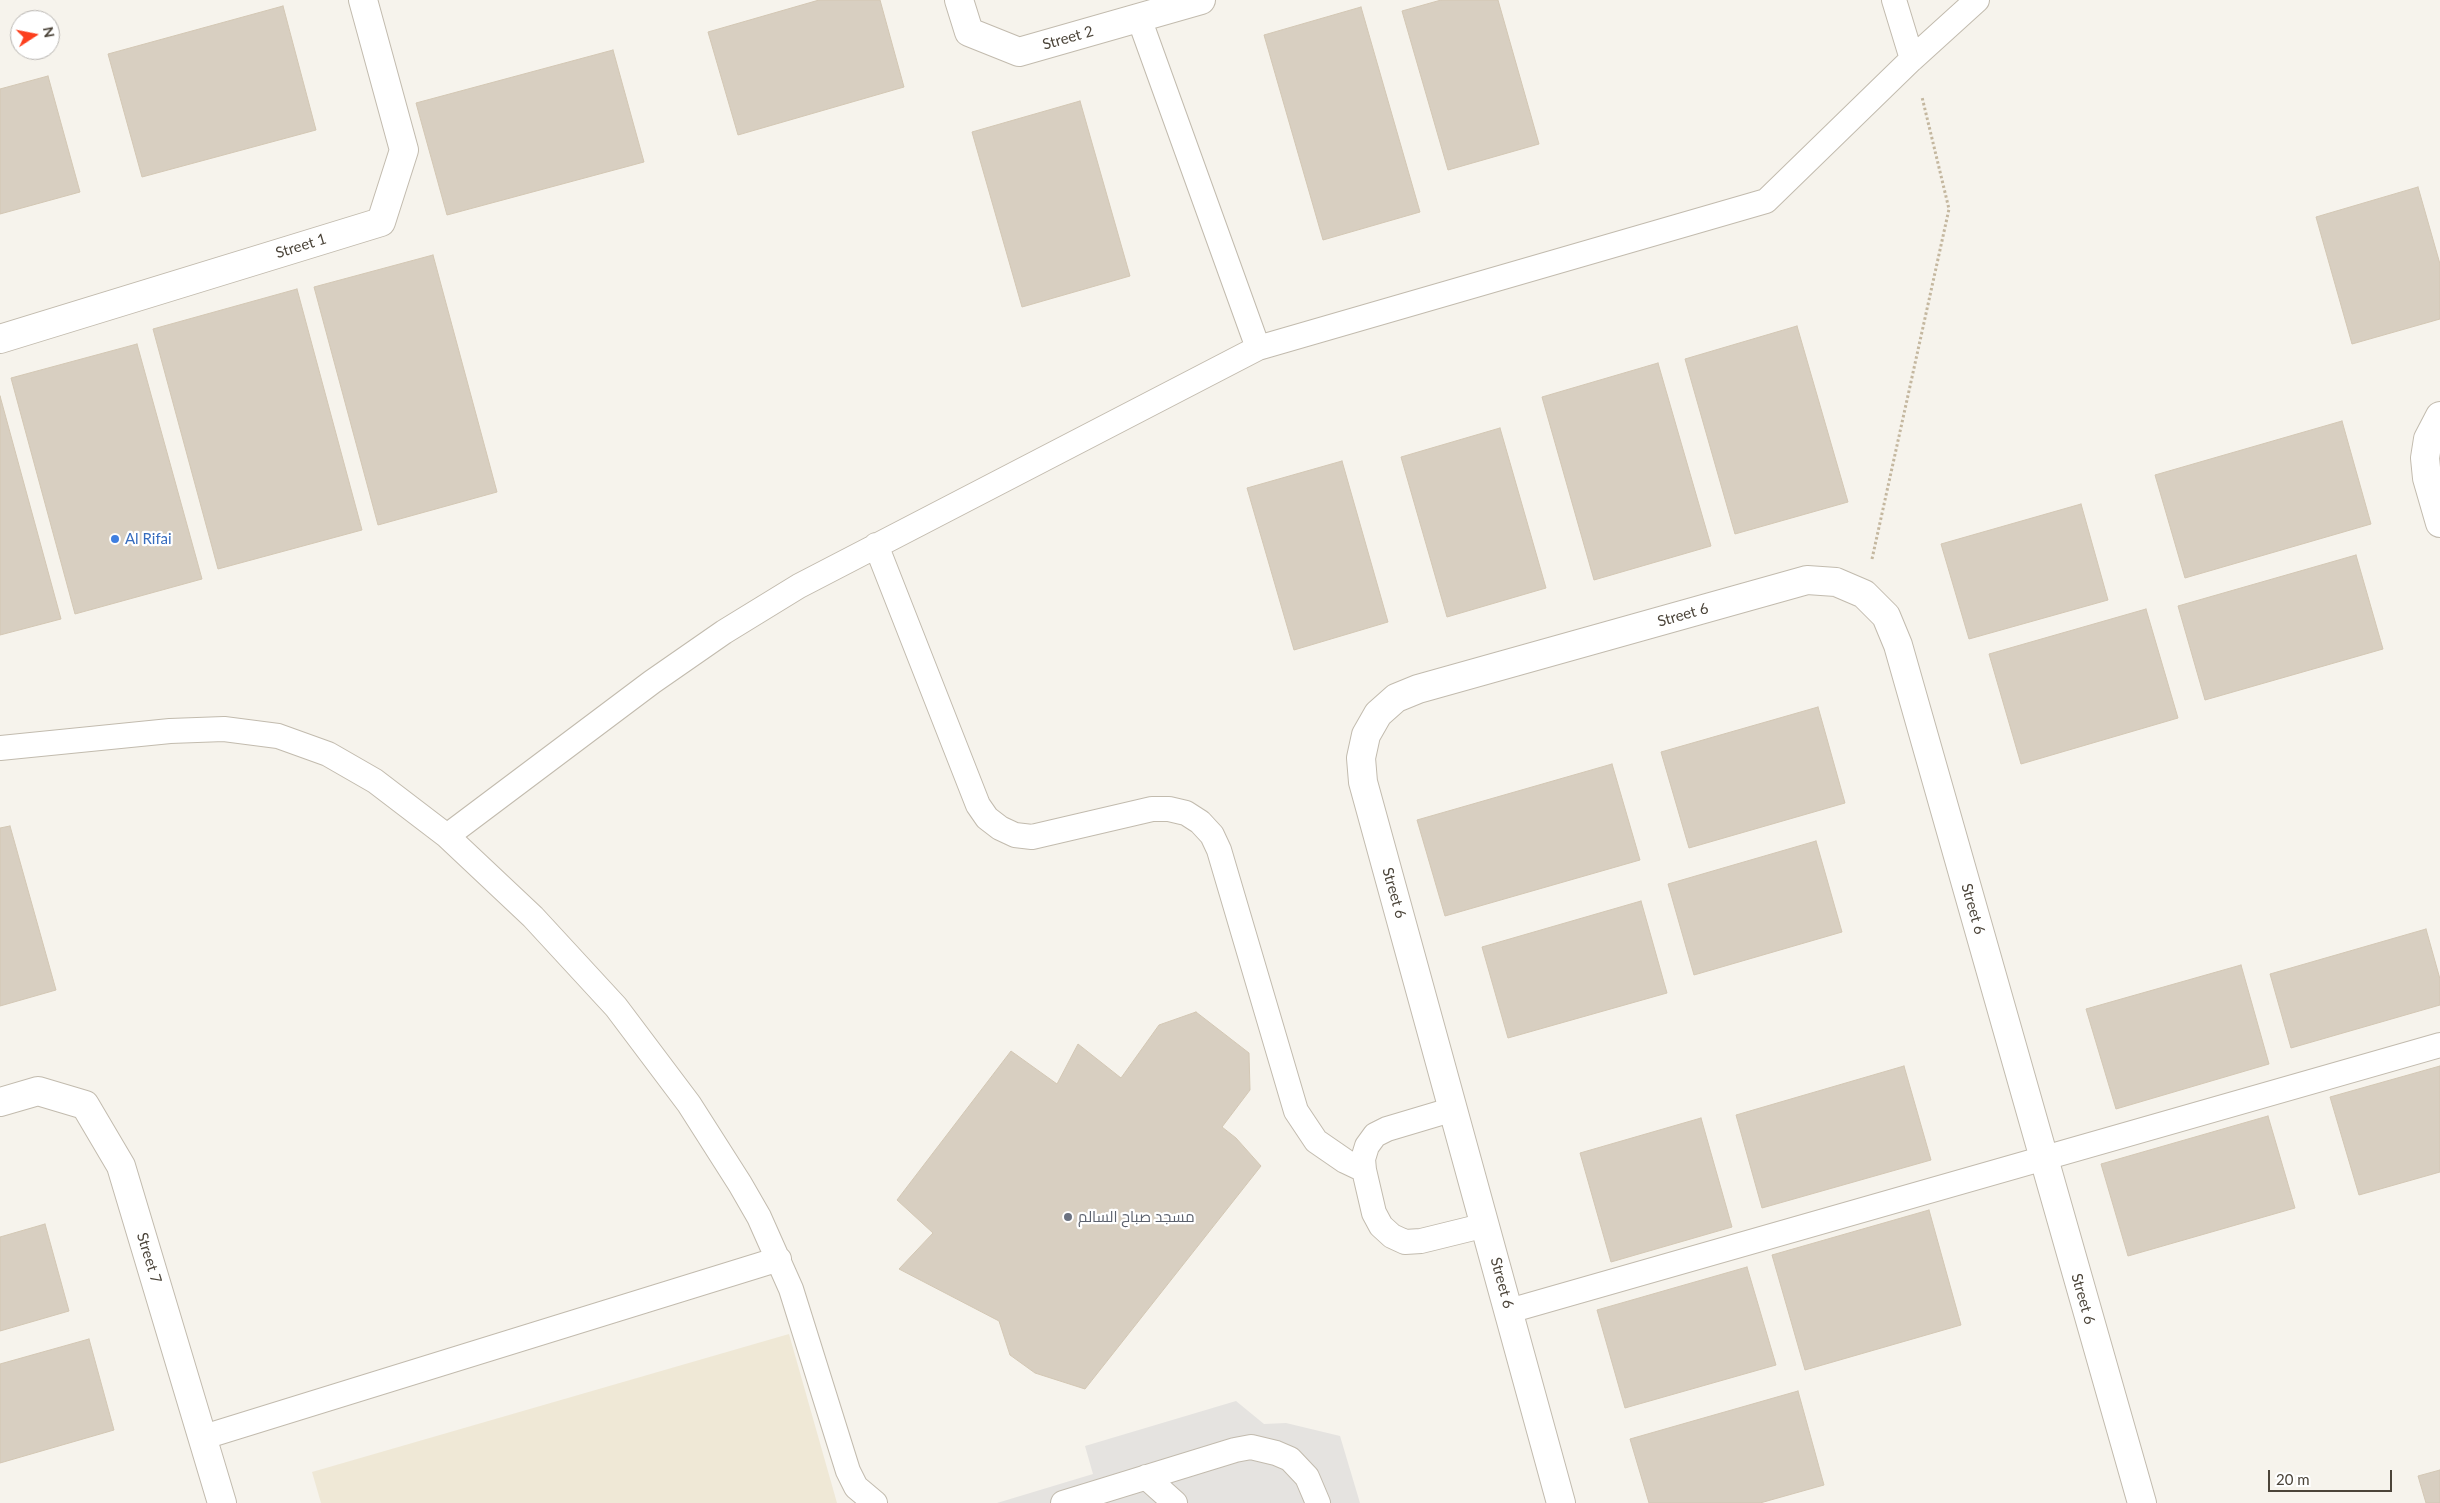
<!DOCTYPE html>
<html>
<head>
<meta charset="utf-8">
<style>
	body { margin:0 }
	#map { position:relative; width:2440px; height:1503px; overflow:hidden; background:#f6f3ec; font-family:Lato,sans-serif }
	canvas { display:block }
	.north { position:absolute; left:10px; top:10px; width:50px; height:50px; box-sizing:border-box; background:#fff; border:1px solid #b7b4b0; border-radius:50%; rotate:79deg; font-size:14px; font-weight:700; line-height:20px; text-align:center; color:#4b4439 }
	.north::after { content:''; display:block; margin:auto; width:18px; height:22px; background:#fc3f1d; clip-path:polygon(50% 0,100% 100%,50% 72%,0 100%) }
	.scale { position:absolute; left:2268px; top:1470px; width:124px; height:22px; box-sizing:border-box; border:2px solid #4b4439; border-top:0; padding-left:6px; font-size:15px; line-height:18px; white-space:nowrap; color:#4b4439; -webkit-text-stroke:4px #fff; paint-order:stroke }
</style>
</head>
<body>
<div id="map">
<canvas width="2440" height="1503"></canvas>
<div class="north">N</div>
<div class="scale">20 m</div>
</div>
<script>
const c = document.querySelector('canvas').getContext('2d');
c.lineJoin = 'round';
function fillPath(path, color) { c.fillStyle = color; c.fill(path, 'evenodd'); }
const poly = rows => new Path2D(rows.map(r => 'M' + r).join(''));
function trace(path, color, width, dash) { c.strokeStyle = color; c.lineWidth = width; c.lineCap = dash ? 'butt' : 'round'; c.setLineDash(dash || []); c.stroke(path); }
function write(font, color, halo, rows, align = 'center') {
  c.font = font + ' Lato,Cairo,sans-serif'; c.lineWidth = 4.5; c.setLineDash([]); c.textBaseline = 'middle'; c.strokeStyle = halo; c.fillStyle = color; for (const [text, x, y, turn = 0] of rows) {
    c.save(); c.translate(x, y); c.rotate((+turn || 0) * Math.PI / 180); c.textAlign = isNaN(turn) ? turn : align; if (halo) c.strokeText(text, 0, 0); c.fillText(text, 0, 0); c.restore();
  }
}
fillPath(poly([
	[789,1334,837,1503,321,1503,312,1472]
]), '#efe8d6');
fillPath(poly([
	[1236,1401,1264,1424,1286,1423,1340,1436,1360,1503,997,1503,1093,1474,1085,1446]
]), '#e5e3e0');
const building = poly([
	[819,0,880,0,904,87,738,135,708,32,819,0],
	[1441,0,1498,0,1539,144,1448,170,1402,11,1441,0],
	[283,6,316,130,142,177,108,54,283,6],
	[1361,7,1420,212,1323,240,1264,35,1361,7],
	[613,50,644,162,447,215,416,103,613,50],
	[48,76,80,192,0,214,0,89,48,76],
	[1080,101,1130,276,1022,307,972,132,1080,101],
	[2418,187,2440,264,2440,319,2352,344,2316,217,2418,187],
	[433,255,497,492,378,525,314,287,433,255],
	[297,289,362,530,218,569,153,329,297,289],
	[1797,326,1848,502,1735,534,1685,359,1797,326],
	[137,344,202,579,75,614,11,378,137,344],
	[1658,363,1711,546,1594,580,1542,397,1658,363],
	[0,396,61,619,0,635,0,396],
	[2342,421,2371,524,2185,578,2155,475,2342,421],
	[1500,428,1546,588,1447,617,1401,457,1500,428],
	[1342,461,1388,622,1294,650,1247,488,1342,461],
	[2081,504,2108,600,1969,639,1941,544,2081,504],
	[2356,555,2383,649,2205,700,2178,606,2356,555],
	[2146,609,2178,718,2021,764,1989,654,2146,609],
	[1818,707,1845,803,1689,848,1661,752,1818,707],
	[1612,764,1640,860,1445,916,1417,820,1612,764],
	[10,826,56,990,0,1006,0,828,10,826],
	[1816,841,1842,932,1694,975,1668,884,1816,841],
	[1641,901,1667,993,1508,1038,1482,947,1641,901],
	[2426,929,2440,979,2440,1005,2291,1048,2270,974,2426,929],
	[2241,965,2269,1064,2116,1109,2086,1009,2241,965],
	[1196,1012,1249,1053,1250,1090,1222,1127,1236,1138,1261,1166,1085,1389,1035,1373,1010,1355,999,1321,899,1269,933,1233,897,1200,1011,1051,1057,1084,1078,1044,1121,1078,1159,1025,1196,1012],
	[1904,1066,1931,1160,1762,1208,1736,1115,1904,1066],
	[2440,1066,2440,1172,2359,1195,2330,1097,2440,1066],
	[2268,1116,2295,1208,2128,1256,2101,1164,2268,1116],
	[1701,1118,1732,1227,1611,1262,1580,1153,1701,1118],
	[1929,1210,1961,1325,1805,1370,1772,1255,1929,1210],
	[45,1224,69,1311,0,1331,0,1237,45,1224],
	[1747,1267,1776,1365,1625,1408,1597,1310,1747,1267],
	[89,1339,114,1430,0,1463,0,1364,89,1339],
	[1798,1391,1824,1485,1760,1503,1649,1503,1630,1439,1798,1391],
	[2440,1470,2440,1503,2426,1503,2418,1476,2440,1470]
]);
fillPath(building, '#d8cfc1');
trace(building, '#d3c7b4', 1);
const service = poly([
	[1894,0,1912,59],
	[1139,18,1258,348],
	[876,545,978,805,987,818,1000,828,1015,835,1032,837,1152,809,1169,809,1186,813,1200,822,1212,835,1219,850,1296,1111,1316,1141,1345,1161,1364,1170],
	[0,748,170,731,224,729,278,736,328,754,375,781,447,836,533,917,616,1007,689,1104,740,1184,759,1217,791,1289,848,1471,856,1487,875,1503],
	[447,836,652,682,724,632,799,586,1258,348,1766,201,1912,59,1977,0],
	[1454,1109,1387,1129,1375,1135,1367,1146,1363,1159,1364,1170,1374,1213,1381,1226,1392,1236,1405,1242,1421,1241,1486,1225],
	[1509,1311,2440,1045],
	[204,1437,779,1259],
	[1146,1477,1175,1503],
	[1063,1503,1235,1450,1251,1447,1276,1453,1290,1459,1307,1477,1318,1503]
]);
const minor = poly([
	[959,0,969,32,1019,52,1201,0],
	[0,339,381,222,404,150,363,0],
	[2440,416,2428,439,2425,458,2427,478,2440,523],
	[0,1102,38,1091,85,1105,121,1166,222,1503],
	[1561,1503,1363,782,1361,758,1366,735,1378,714,1396,698,1418,689,1807,580,1836,582,1864,594,1886,616,1898,645,2142,1503]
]);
trace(service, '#c2bbae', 26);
trace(minor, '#c2bbae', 30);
trace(poly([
	[1872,559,1949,209,1922,97]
]), '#c4b79f', 3, [2.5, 2.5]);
trace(service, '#fff', 24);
trace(minor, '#fff', 28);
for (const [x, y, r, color] of [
	[115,539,5,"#3f7fe0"],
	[1068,1217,5,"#6b7280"]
]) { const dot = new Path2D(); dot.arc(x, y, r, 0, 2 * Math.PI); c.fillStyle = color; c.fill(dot); trace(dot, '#fff', 2); }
write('15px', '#4b4439', '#fff', [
	["Street 2",1068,38,-16],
	["Street 1",301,246,-17],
	["Street 6",1683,615,-16],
	["Street 6",1394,893,74],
	["Street 6",1973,909,74],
	["Street 7",149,1258,73],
	["Street 6",1502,1283,75],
	["Street 6",2083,1299,74]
]);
write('15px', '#366cbe', '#fff', [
	["Al Rifai",125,539]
], 'left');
write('15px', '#5b616d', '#fff', [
	["مسجد صباح السالم",1078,1217]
], 'left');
</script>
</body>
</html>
